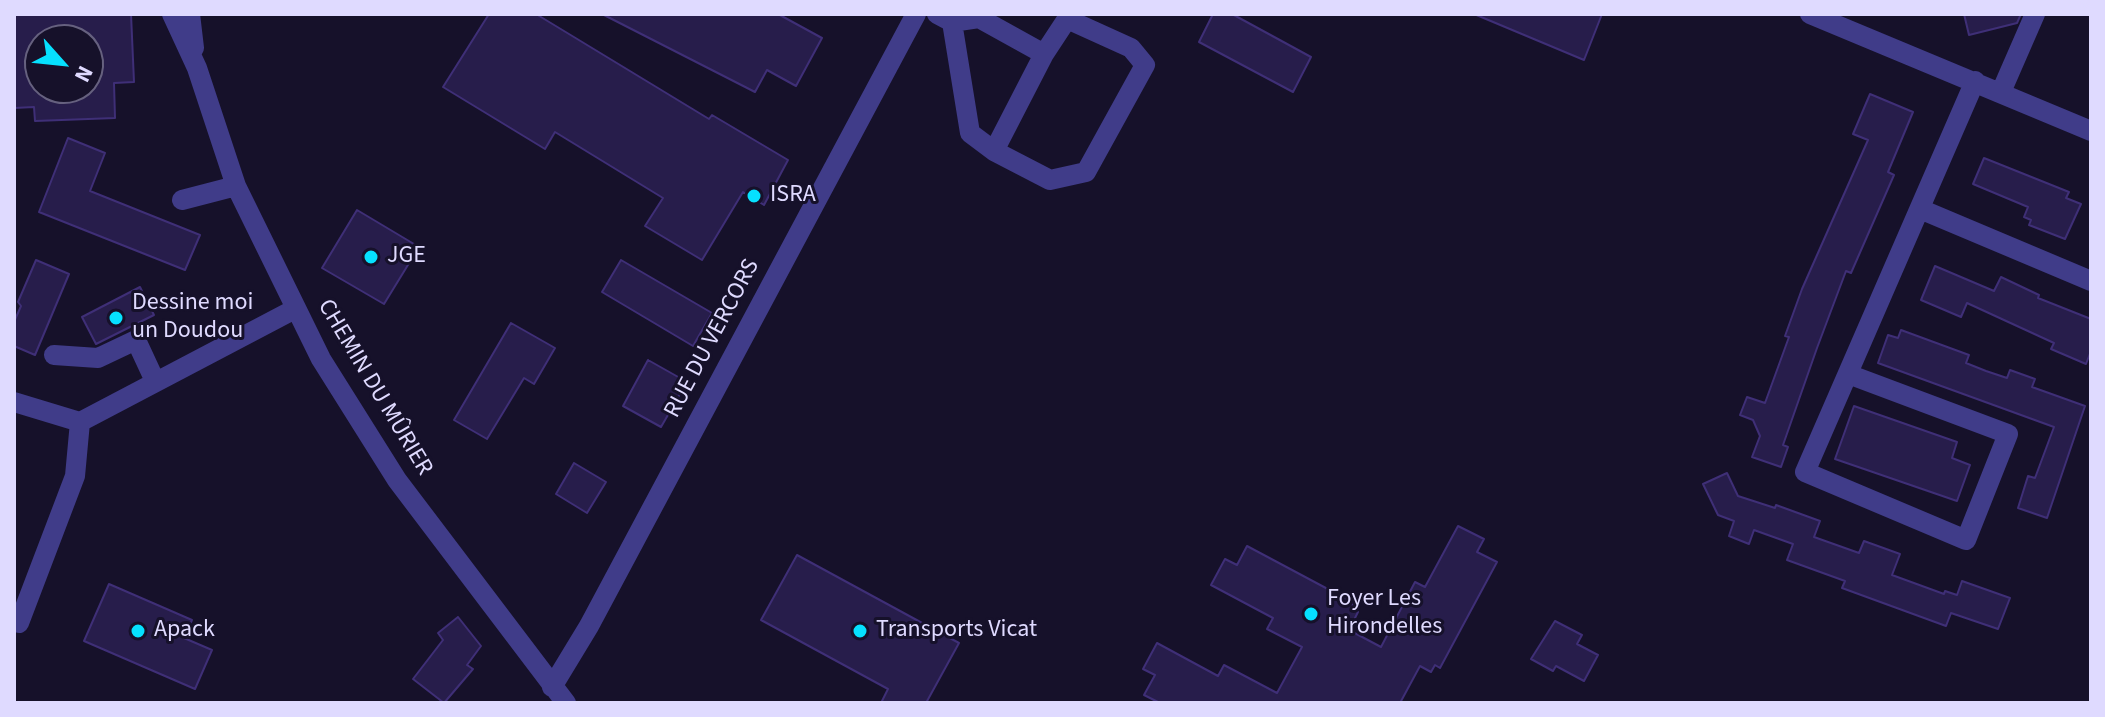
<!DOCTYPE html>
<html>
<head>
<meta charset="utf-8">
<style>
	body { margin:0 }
	#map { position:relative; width:2105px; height:717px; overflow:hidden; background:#16112a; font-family:"Source Sans 3",sans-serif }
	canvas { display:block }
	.frame { position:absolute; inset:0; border:16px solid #dfdaff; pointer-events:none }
	.north { position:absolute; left:24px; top:24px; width:80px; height:80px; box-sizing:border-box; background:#16112a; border:2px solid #66617f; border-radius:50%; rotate:117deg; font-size:22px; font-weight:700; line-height:32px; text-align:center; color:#dfdaff }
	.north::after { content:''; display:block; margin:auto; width:28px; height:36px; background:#06e1ff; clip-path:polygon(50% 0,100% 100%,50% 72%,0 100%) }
</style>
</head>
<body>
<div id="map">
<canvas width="2105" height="717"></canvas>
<div class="frame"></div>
<div class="north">N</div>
</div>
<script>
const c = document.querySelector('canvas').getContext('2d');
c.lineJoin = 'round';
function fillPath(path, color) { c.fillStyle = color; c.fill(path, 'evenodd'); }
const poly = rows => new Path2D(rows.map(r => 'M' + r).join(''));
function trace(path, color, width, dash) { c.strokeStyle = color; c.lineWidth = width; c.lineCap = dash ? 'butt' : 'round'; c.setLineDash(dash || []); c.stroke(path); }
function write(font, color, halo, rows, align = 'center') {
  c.font = font + ' "Source Sans 3",sans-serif'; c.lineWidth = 6; c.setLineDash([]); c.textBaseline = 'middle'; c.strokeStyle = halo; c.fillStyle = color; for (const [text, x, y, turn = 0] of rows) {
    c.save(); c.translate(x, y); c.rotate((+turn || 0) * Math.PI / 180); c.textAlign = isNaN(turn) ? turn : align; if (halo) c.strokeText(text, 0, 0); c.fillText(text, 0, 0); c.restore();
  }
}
const building = poly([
	[14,14,131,14,134,82,114,83,115,118,35,121,34,107,14,108,14,14],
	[40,40,88,40,88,88,40,88,40,40],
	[489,14,536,14,709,119,712,115,788,160,764,205,743,192,702,260,645,226,663,198,555,132,545,149,443,87,489,14],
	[602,14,778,14,822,38,796,86,767,70,755,92,602,14],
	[1213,14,1232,14,1311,57,1293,92,1199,42,1213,14],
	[1474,14,1602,14,1584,60,1474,14],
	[1964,14,2021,14,2017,23,1969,35,1964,14],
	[1870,94,1913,112,1888,172,1894,175,1851,273,1846,271,1817,348,1783,445,1788,447,1781,467,1752,457,1760,436,1753,420,1740,415,1747,397,1765,403,1789,337,1785,336,1802,289,1868,140,1853,134,1870,94],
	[68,138,105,153,90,191,200,235,185,270,39,212,68,138],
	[1984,158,2069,192,2066,198,2081,204,2065,239,2029,225,2031,220,2024,217,2028,207,1973,184,1984,158],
	[357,210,419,247,384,304,322,268,357,210],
	[36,260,69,274,35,355,14,346,14,322,21,306,18,302,36,260],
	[621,260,712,313,693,346,602,292,621,260],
	[1935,266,1994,291,2001,277,2039,295,2038,298,2091,319,2091,351,2086,364,2051,349,2054,343,1967,303,1961,317,1921,300,1935,266],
	[140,287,154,315,96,344,82,317,140,287],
	[511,323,555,348,534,384,524,378,487,439,454,420,511,323],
	[1901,330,1969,355,1966,363,1986,371,2007,378,2010,370,2035,379,2032,387,2085,406,2047,518,2018,508,2028,476,2035,478,2054,427,1878,363,1888,335,1898,338,1901,330],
	[648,360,687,382,661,427,623,406,648,360],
	[1854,406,1957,442,1952,458,1970,465,1957,501,1835,459,1854,406],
	[574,463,606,482,587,513,556,494,574,463],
	[1727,473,1738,496,1775,508,1776,505,1820,521,1814,537,1859,553,1864,541,1900,554,1892,575,1944,594,1945,591,1957,595,1962,581,2010,598,1998,629,1951,613,1946,626,1842,588,1845,581,1787,560,1793,544,1754,530,1749,544,1729,536,1734,521,1718,515,1703,484,1727,473],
	[1458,526,1484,539,1477,552,1497,562,1440,668,1435,665,1431,672,1420,666,1400,703,1160,703,1144,695,1155,675,1143,669,1157,643,1218,676,1224,665,1277,693,1302,647,1267,629,1273,618,1211,585,1225,559,1237,565,1247,546,1354,603,1351,609,1358,612,1349,630,1381,647,1415,582,1425,587,1458,526],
	[797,555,959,643,926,703,881,703,888,689,761,620,797,555],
	[109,584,192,620,184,638,212,650,195,689,84,641,109,584],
	[458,617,481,646,467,665,473,669,444,703,413,679,443,640,438,633,458,617],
	[1555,621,1582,635,1577,644,1598,655,1584,681,1556,666,1553,671,1531,659,1555,621]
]);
fillPath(building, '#271d4b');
trace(building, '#3f2f77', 2);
trace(poly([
	[172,14,197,68,236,186,321,359,397,480,566,703],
	[190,14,194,48],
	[937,14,952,22,979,18,1044,54,1067,19,1131,48,1145,65,1086,172,1050,180,994,151,970,133,952,22],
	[1810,14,2091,131],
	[2001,92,2035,14],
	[994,151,1044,54],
	[182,200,236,186],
	[1920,209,2091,281],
	[54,355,98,358,136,340,155,381],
	[1848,374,2008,434,1966,540,1805,472,1975,81],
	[14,402,80,422,295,309],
	[19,623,75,476,80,422],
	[552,687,589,626,916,14]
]), '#403c89', 20);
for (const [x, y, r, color] of [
	[754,196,8,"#06e1ff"],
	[371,257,8,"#06e1ff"],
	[116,318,8,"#06e1ff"],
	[1311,614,8,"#06e1ff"],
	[138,631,8,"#06e1ff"],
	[860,631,8,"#06e1ff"]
]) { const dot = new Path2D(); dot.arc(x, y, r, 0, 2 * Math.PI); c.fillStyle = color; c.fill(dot); trace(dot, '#16112a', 3); }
write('24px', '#dfdaff', '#16112a', [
	["ISRA",770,196],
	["JGE",387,257],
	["Dessine moi",132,304],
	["un Doudou",132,332],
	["Foyer Les",1327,600],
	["Hirondelles",1327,628],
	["Apack",154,631],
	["Transports Vicat",876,631]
], 'left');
write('24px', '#dfdaff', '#16112a', [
	["RUE DU VERCORS",713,339,-62],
	["CHEMIN DU MÛRIER",374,388,59]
]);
</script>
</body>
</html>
